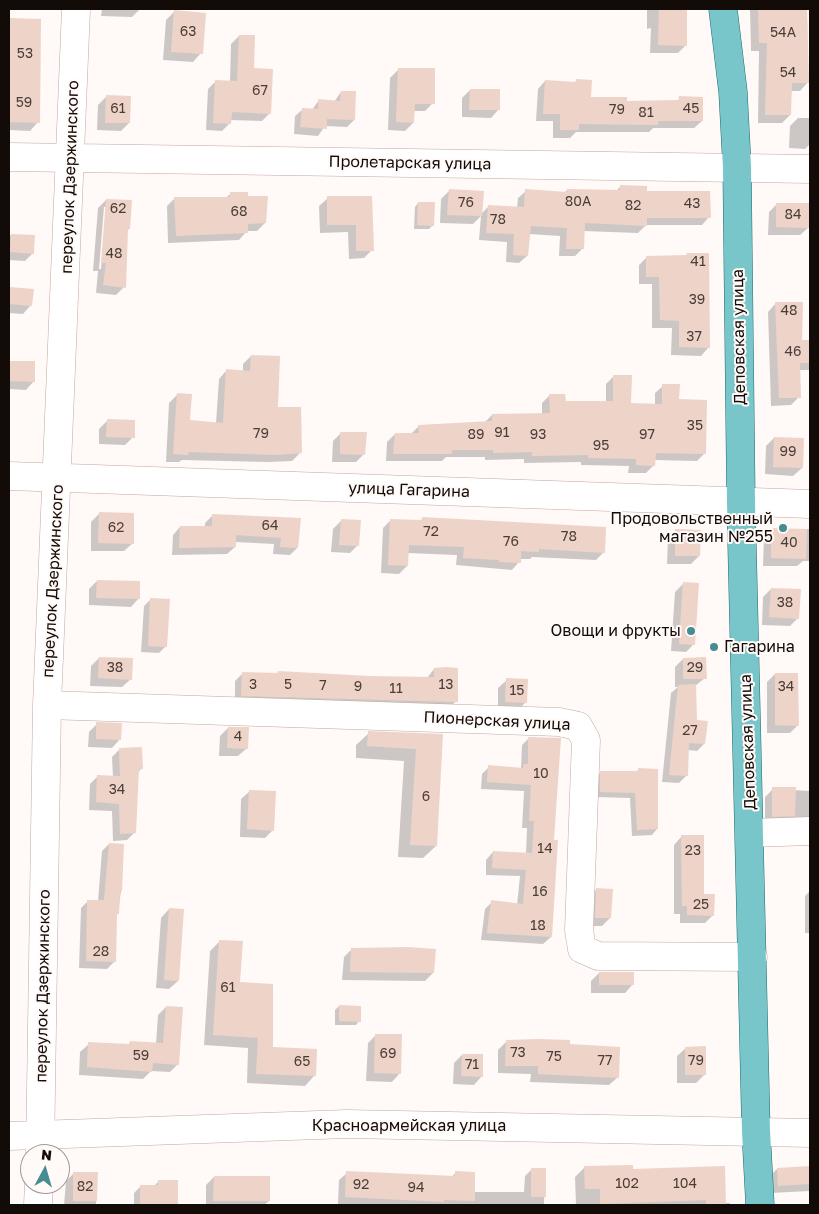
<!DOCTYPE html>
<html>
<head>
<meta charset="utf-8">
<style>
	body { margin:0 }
	#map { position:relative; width:819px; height:1214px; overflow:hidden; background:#fff9f7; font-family:"Golos Text",sans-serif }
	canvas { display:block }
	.frame { position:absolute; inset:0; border:10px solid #130b07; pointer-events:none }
	.north { position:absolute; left:20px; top:1144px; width:50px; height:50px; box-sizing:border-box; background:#fff9f7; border:1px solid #a19a97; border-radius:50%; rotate:6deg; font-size:14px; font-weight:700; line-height:20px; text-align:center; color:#130b07 }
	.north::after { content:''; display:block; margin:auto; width:18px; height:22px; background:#458d91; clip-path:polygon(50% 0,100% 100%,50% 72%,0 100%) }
</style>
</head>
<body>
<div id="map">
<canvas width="819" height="1214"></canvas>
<div class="frame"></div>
<div class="north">N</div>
</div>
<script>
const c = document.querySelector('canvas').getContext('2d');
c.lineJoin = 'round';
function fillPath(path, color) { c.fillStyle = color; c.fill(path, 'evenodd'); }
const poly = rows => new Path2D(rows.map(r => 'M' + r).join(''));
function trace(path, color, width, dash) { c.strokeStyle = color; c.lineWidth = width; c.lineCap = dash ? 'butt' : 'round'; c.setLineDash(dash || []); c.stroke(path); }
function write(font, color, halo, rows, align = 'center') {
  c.font = font + ' "Golos Text",sans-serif'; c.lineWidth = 4; c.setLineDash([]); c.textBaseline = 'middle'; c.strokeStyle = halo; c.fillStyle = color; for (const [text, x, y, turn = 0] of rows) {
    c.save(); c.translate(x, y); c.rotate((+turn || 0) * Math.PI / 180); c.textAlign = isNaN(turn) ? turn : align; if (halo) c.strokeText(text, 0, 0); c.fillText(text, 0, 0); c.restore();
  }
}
fillPath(poly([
	[102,9,140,9,132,17,101,16],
	[525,9,550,9,548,10],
	[647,9,686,9,686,45,678,53,650,53,651,28,647,29],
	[807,9,808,82,800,91,791,91,790,115,782,123,758,123,759,51,751,51,750,10],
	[174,12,201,53,193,62,163,60,166,20],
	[9,19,40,20,38,122,30,131,9,130],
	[239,36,270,113,262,121,230,120,230,123,222,131,206,130,208,89,215,82,230,82,231,44],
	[398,70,433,103,425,111,413,111,413,123,405,131,388,130,390,78],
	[577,80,589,98,626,103,676,102,680,98,702,121,694,128,653,128,649,132,576,132,570,138,553,138,553,121,536,121,538,89,545,81,574,83],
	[470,90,499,109,491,118,462,117,462,98],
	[341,92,354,120,347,127,325,126,318,136,294,134,295,116,302,110,312,110,319,100,334,102],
	[106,97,129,123,121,131,97,130,98,105],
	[798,118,810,118,810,144,805,149,789,148,790,126],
	[621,186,646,192,709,217,702,225,646,225,638,233,583,231,582,249,575,256,559,256,560,236,529,234,527,256,519,263,506,262,507,242,479,240,481,216,473,224,440,223,441,199,449,191,481,214,489,206,517,208,518,198,526,191,564,193,567,190,616,191],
	[231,193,246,197,265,223,257,231,247,231,239,240,168,243,167,206,175,198,226,198],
	[371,197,372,250,364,258,349,259,348,232,320,233,319,206,328,198],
	[106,200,129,229,127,231,124,287,116,295,96,293,98,271,93,271,98,208],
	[104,207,106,207,101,269,99,269],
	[418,203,433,225,429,229,414,229,415,207],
	[777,204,809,227,800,235,768,235,769,212],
	[11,235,33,253,25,261,9,260,9,237],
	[646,258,708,348,701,356,671,355,672,328,652,328,652,284,639,284,639,265],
	[9,288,32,290,31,305,23,314,9,313],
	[776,303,801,342,810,341,810,370,799,370,799,397,791,405,771,406,768,312],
	[251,356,300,453,292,461,267,462,182,460,179,462,166,462,169,403,177,395,189,422,216,423,219,379,226,371,243,372,243,364],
	[9,361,34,362,34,381,26,390,9,389],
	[614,376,630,404,655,405,655,393,663,386,678,400,705,453,697,461,654,460,654,465,646,473,628,473,629,466,581,465,581,462,524,463,524,459,485,460,485,457,446,457,442,461,386,461,387,442,395,434,411,434,419,426,485,422,492,415,542,415,542,403,550,395,565,403,606,402,606,384],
	[107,421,133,437,125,445,99,444,99,429],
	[341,433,364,454,356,462,332,462,333,441],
	[774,438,802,468,793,476,765,474,766,446],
	[99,514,133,543,124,551,91,551,91,522],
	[212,516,299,520,297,548,290,555,273,554,274,544,235,542,235,547,227,554,172,555,173,535,180,527,205,527,205,523],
	[423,518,604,552,596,560,532,557,530,559,520,559,519,562,512,570,456,565,457,555,407,553,407,566,399,574,381,573,383,528,391,520,420,521],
	[341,521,358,545,350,553,331,552,333,529],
	[772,529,810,529,810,561,803,561,797,566,763,566,764,537],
	[676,531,699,556,691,564,667,564,668,539],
	[97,581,139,598,131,607,89,605,89,589],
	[683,584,694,644,686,652,671,651,675,592],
	[771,589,798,618,790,626,762,625,763,597],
	[151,599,166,646,159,653,141,652,144,606],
	[99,658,131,679,122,687,90,686,91,666],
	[683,659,705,678,695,686,696,721,704,744,697,751,688,750,687,775,679,783,662,782,671,693,678,687,675,687,675,667],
	[434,669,456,701,449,709,235,703,235,681,242,674,276,675,278,672,369,677,427,678],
	[775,674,798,725,790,733,767,733,767,682],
	[507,680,526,702,518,710,498,710,498,688],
	[97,724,120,739,112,748,88,747,89,732],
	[228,728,247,748,238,756,219,756,220,736],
	[369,733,442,735,436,846,423,858,398,857,404,761,356,758,356,745],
	[529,738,553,841,556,842,551,937,543,944,481,940,485,909,492,902,517,905,520,876,486,875,486,860,493,852,526,854,527,828,522,828,524,791,481,789,482,774,489,767,521,769,522,745],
	[120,749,141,769,138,772,134,833,127,840,113,841,112,811,89,810,90,784,98,776,113,777,112,757],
	[639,769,657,829,652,835,632,836,630,798,595,797,595,778,601,772,636,772],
	[773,789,810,791,810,824,765,824,765,797],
	[250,791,273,830,265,838,240,837,241,799],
	[682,836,703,895,713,915,705,923,680,923,680,914,674,914,674,845],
	[109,844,121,891,118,913,116,916,115,961,107,969,79,968,81,908,88,901,98,901,102,851],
	[597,889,610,918,602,926,587,926,588,897],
	[810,891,810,933,805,933,805,896],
	[169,909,178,981,169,989,156,988,161,918],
	[220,941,272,1049,315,1075,305,1086,247,1083,248,1048,204,1045,210,951],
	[352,949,433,973,425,981,342,980,344,957],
	[599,973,633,984,625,993,591,993,591,981],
	[339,1006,359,1021,356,1025,335,1025,335,1010],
	[166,1007,178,1064,170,1072,151,1071,143,1079,79,1075,80,1052,89,1044,156,1044,158,1015],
	[376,1035,400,1073,392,1082,366,1081,368,1043],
	[506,1042,569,1045,618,1077,609,1085,530,1082,531,1074,498,1073,498,1050],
	[686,1048,705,1074,696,1083,677,1083,677,1056],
	[462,1055,482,1076,474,1085,453,1084,454,1063],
	[585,1167,632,1170,725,1203,730,1203,730,1205,576,1205,575,1177],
	[810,1167,810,1191,770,1193,769,1177,777,1169],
	[532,1169,545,1169,544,1205,338,1204,339,1180,347,1173,452,1177,456,1172,474,1192,524,1192,525,1176],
	[74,1173,97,1173,96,1205,64,1205,66,1181],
	[214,1177,269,1201,264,1205,206,1205,206,1185],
	[159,1181,176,1205,134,1205,134,1193,141,1186,154,1186]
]), '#0003');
fillPath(poly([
	[659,9,687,9,687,46,658,45],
	[758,9,807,9,809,83,792,83,791,115,765,115,767,43,759,43],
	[174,10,206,13,203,54,171,52],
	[9,18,41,19,40,123,9,122],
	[239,35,255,35,254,68,273,69,271,114,232,112,231,124,213,123,215,80,237,81],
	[398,68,435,68,435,104,415,104,414,123,396,122],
	[576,79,592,80,591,97,627,97,627,101,679,100,679,96,703,97,703,121,658,121,658,125,579,124,579,130,560,130,560,114,543,114,545,80,576,82],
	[470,89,500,89,500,110,469,110],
	[341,91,356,91,355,120,327,119,327,129,300,127,302,108,318,109,318,99,340,101],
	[106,95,131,96,130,123,105,123],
	[620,185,647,186,647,191,710,191,711,218,647,218,647,226,585,223,584,249,566,249,567,228,531,226,528,256,513,255,514,234,486,233,488,205,524,207,525,189,567,192,567,189,620,190],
	[449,189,484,191,482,216,447,215],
	[230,192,248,192,248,196,268,196,266,223,248,224,248,233,176,236,174,197,230,197],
	[327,196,372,196,374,251,356,251,356,225,327,225],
	[106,199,132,200,130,229,128,229,126,288,103,285,106,263,101,263],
	[418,202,435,202,434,226,417,225],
	[776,203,810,203,810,228,776,227],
	[11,234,35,235,34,254,10,252],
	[686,253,709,253,710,348,679,347,679,321,660,320,659,277,646,277,646,256,687,255],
	[9,287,34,289,32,306,9,304],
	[775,302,803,302,802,340,810,340,810,363,800,363,801,398,779,398],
	[251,355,280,356,278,407,301,407,302,453,276,455,189,452,188,455,173,454,177,393,192,394,190,420,223,423,226,369,250,371],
	[9,361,35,361,35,382,9,381],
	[613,375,632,375,631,403,662,404,662,384,680,384,679,399,707,400,706,454,656,453,655,466,636,465,636,459,588,458,588,455,532,456,532,452,493,453,493,450,452,450,452,454,393,454,395,433,419,433,418,425,492,421,492,414,550,413,549,394,565,394,566,401,613,401],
	[107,419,135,420,135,438,106,437],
	[340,432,367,432,365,455,340,454],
	[774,437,804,438,803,468,773,467],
	[99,512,134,513,134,544,98,543],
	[212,514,301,518,298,548,280,547,281,538,236,535,236,547,179,548,180,526,212,526],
	[422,517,606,527,605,553,539,549,539,552,521,551,521,563,499,562,499,560,463,558,464,547,409,545,408,566,388,565,390,519,422,520],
	[341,519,361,520,359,546,339,545],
	[771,528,807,529,806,559,771,558],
	[675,529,701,530,700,556,675,556],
	[97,580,140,581,140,599,96,598],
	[683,582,699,583,695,645,679,644],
	[771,588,801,589,799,619,769,617],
	[150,598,170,599,167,647,148,646],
	[99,657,133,658,132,680,98,678],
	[706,657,707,679,683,679,683,658],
	[446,667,458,668,458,702,241,696,242,672,278,673,278,671,369,676,434,677,434,668],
	[775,673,798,673,799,726,775,725],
	[506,678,528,679,527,703,505,702],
	[696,684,697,720,708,721,705,744,689,743,688,776,669,775,678,685],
	[96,722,122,723,121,740,96,739],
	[228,727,249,727,248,749,227,748],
	[368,731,443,734,437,846,410,845,416,749,367,746],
	[528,737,561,738,554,840,558,840,552,937,487,933,491,900,523,904,526,870,492,868,493,851,532,853,534,821,529,821,531,785,487,782,488,765,523,768,524,764,528,764],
	[142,747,143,769,139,769,136,833,120,834,119,804,96,802,97,775,120,776,119,748],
	[638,768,658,769,658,829,637,830,635,793,600,792,600,771,638,771],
	[772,787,796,787,795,816,772,817],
	[249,790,276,791,274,831,247,829],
	[681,835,704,835,704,894,715,894,714,916,687,915,687,906,682,906],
	[109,843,124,844,122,891,120,891,119,914,117,914,116,962,86,961,87,900,104,900],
	[596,888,613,889,611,918,595,918],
	[169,908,184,909,179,981,164,980],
	[219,940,243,941,240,982,273,984,273,1047,317,1049,316,1076,256,1074,258,1038,213,1035],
	[408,947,436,949,434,973,350,972,351,948],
	[599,972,634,972,634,985,599,985],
	[339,1005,361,1006,361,1022,339,1021],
	[166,1006,183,1007,179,1065,153,1063,152,1072,87,1067,88,1042,129,1044,130,1041,163,1043],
	[375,1034,402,1034,401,1074,374,1073],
	[538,1039,570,1040,570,1044,620,1047,619,1078,538,1074,538,1066,505,1066,506,1040],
	[706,1046,706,1075,685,1075,685,1047],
	[462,1054,483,1054,483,1077,461,1076],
	[633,1165,633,1169,725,1166,726,1205,706,1205,706,1200,600,1204,600,1189,585,1189,584,1166],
	[810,1166,810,1184,778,1186,777,1168],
	[531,1168,546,1168,546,1197,531,1197],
	[346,1171,455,1176,455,1171,475,1172,475,1201,444,1200,444,1202,345,1197],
	[73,1172,98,1172,97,1201,73,1201],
	[214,1176,270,1176,270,1201,213,1201],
	[158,1180,178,1180,178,1205,140,1204,140,1185,158,1185]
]), '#eed3c8');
const minor = poly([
	[9,157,810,169],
	[9,476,810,504],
	[47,705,559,722,578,726,586,740,579,930,582,949,598,956,753,957],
	[750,833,810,831],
	[9,1136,347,1124,810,1133],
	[40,1154,47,705,76,9],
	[38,1205,39,1184]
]);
const major = poly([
	[723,9,733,92,737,167,741,502,756,1131,760,1205]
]);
trace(minor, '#c2a89d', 29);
trace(major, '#1a6c6f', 29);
trace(minor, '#fff', 28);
trace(major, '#78c6ca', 28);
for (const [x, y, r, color] of [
	[783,528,5,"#458d91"],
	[691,631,5,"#458d91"],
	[714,647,5,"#458d91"]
]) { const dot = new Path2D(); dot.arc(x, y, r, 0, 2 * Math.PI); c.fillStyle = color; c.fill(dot); trace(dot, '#fff9f7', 2); }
write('14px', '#4a3d37', null, [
	["63",188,32],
	["54А",783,33],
	["53",25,54],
	["54",788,73],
	["67",260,91],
	["59",24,103],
	["61",118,109],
	["45",691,109],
	["79",617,110],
	["81",646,113],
	["80А",578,202],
	["76",466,203],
	["43",692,204],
	["82",633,206],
	["62",118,209],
	["68",239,212],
	["84",793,215],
	["78",498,220],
	["48",114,254],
	["41",698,262],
	["39",697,300],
	["48",789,311],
	["37",694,337],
	["46",793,352],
	["35",695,426],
	["91",502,433],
	["79",261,434],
	["89",476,435],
	["93",538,435],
	["97",647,435],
	["95",601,446],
	["99",788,452],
	["64",270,526],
	["62",116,528],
	["72",431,532],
	["78",569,537],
	["76",511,542],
	["40",789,543],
	["38",785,603],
	["38",115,668],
	["29",695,668],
	["3",253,685],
	["5",288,685],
	["13",446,685],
	["7",323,686],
	["9",358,687],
	["34",786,687],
	["11",396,689],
	["15",517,691],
	["27",690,731],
	["4",238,737],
	["10",541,774],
	["34",117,790],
	["6",426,797],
	["14",545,849],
	["23",693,851],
	["16",540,892],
	["25",701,905],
	["18",538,926],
	["28",101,952],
	["61",228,988],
	["73",518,1053],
	["69",388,1054],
	["59",141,1056],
	["75",554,1057],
	["77",605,1061],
	["79",696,1061],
	["65",302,1062],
	["71",472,1065],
	["102",627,1184],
	["104",685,1184],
	["92",361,1185],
	["82",85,1187],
	["94",416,1188]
]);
write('16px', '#130b07', '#fff9f7', [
	["Пролетарская улица",410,163,1],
	["переулок Дзержинского",70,177,-88],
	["Деповская улица",739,337,-91],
	["улица Гагарина",409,490,2],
	["переулок Дзержинского",53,581,-87],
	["Пионерская улица",497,721,3],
	["Деповская улица",748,742,-92],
	["переулок Дзержинского",43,986,-89],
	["Красноармейская улица",409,1126]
]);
write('16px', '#130b07', '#fff9f7', [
	["Продовольственный",773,519],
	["магазин №255",773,537],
	["Овощи и фрукты",681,631],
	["Гагарина",724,647,"left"]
], 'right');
</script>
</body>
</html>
